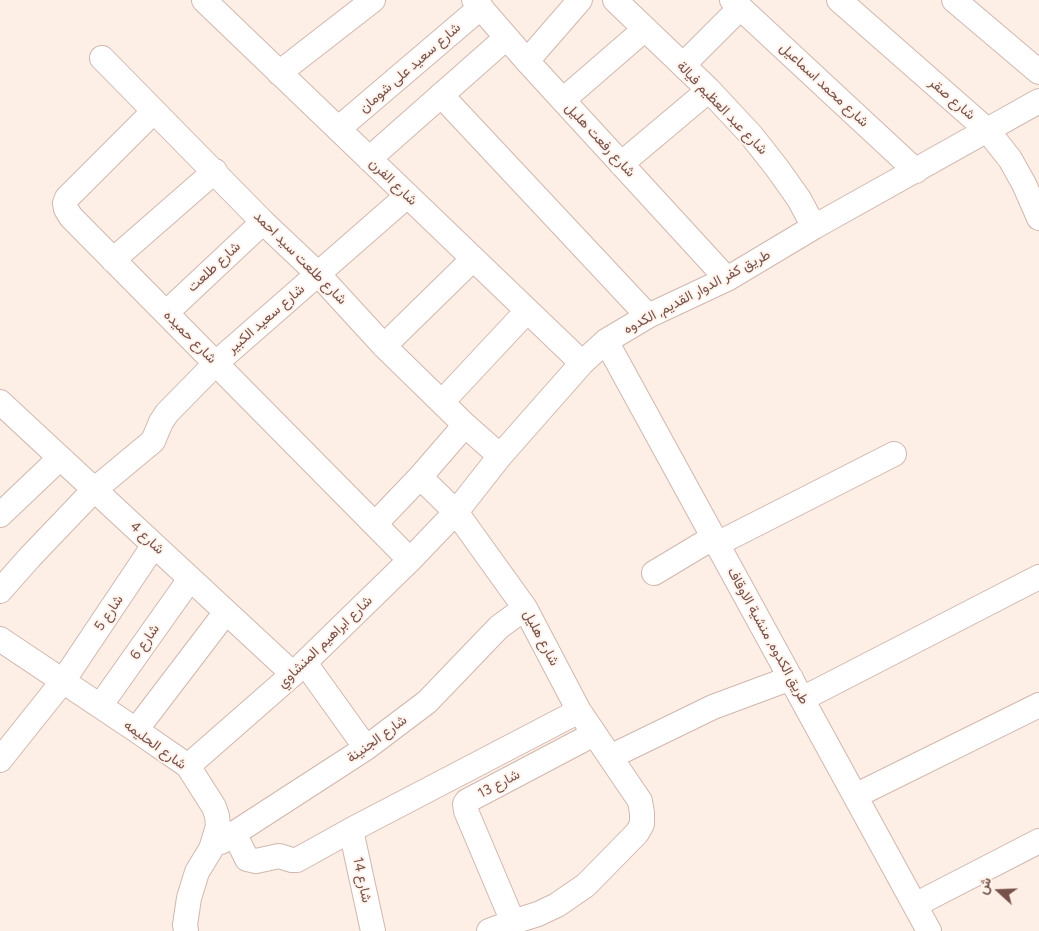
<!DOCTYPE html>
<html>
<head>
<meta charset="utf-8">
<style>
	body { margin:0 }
	#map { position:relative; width:1039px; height:931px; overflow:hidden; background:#fdefe6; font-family:Figtree,Vazirmatn,sans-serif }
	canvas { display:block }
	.north { position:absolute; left:974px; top:866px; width:50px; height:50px; -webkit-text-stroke:4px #fff4ed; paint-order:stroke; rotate:290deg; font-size:14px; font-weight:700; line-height:20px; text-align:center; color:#77514a }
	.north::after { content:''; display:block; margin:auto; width:18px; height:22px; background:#77514a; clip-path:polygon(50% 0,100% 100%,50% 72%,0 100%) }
</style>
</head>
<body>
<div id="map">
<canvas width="1039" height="931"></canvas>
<div class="north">ش</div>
</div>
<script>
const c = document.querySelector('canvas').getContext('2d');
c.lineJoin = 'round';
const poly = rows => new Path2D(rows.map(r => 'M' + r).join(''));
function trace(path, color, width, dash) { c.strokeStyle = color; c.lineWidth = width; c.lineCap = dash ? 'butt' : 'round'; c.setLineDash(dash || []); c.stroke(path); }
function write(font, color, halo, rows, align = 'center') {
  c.font = font + ' Figtree,Vazirmatn,sans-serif'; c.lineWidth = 4; c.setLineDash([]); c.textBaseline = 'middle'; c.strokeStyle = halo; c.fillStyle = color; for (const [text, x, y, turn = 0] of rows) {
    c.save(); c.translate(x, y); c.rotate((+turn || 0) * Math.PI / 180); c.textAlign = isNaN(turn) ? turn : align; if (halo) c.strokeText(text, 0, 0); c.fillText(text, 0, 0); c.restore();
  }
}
const street = poly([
	[204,0,582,363],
	[474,0,527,61,727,279],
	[615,0,709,90,751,135,777,168,799,199,814,227],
	[732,0,916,171],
	[839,0,987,130,1010,159,1024,184,1039,218],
	[954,0,1039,72],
	[102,58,263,222,318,274,384,346,465,425,500,456],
	[527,61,580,0],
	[683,65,740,8],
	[279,73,373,0],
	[441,95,648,316],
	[563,100,645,29],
	[154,111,67,198,65,203,66,209,71,217,410,560],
	[338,129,481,7],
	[369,159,506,38],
	[621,164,709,90],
	[113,260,215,171],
	[166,313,263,222],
	[606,341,929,931],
	[384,346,473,259],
	[0,402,293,674],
	[442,402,527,311],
	[420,477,456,512,525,608,579,711,640,801,642,813,642,824,637,833,586,885,557,905,538,914,513,922,489,931],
	[0,515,60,458],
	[375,524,420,477,465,425],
	[717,544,894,454],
	[654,573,714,537],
	[0,591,30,557,94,490,153,441,161,422,167,413,216,363,407,196],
	[0,639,136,730,188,766,214,807,217,816,218,826,211,849,197,872,189,898,185,925,186,931],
	[305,663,366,748],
	[802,699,1039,577],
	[100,706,190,579],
	[136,730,226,612],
	[610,757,713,707,791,678],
	[0,760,63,681,154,545],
	[188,766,293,674,410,560,456,512,500,456,582,363,606,341,648,316,727,279,814,227,1039,101],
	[855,796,1039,705],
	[351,830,373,931],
	[234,833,247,859,256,861,279,856,292,860,297,860,351,830,579,711],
	[221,842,366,748,427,702,499,627,525,608],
	[915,905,1039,841],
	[513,922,466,811,465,804,467,801,594,734]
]);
trace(street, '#d1b7ae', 26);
trace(street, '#fff', 24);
write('14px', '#77514a', '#fff4ed', [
	["شارع سعيد على شومان",410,68,-41],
	["شارع محمد اسماعيل",824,85,43],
	["شارع صقر",952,99,41],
	["شارع عبد العظيم فيالة",722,108,46],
	["شارع رفعت هليل",600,140,47],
	["شارع الفرن",393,182,44],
	["شارع طلعت سيد احمد",300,258,45],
	["شارع طلعت",214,267,-43],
	["طريق كفر الدوار القديم, الكدوه",697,292,-28],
	["شارع سعيد الكبير",266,319,-41],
	["شارع حميده",190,337,45],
	["شارع 4",147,538,43],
	["شارع 5",109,613,-56],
	["طريق الكدوه, منشية الاوقاف",768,636,61],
	["شارع هليل",541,638,62],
	["شارع 6",145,642,-55],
	["شارع ابراهيم المنشاوي",325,642,-44],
	["شارع الجنينة",377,739,-36],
	["شارع الحليمه",155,745,36],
	["شارع 13",499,784,-28],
	["شارع 14",362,880,78]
]);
</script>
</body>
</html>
